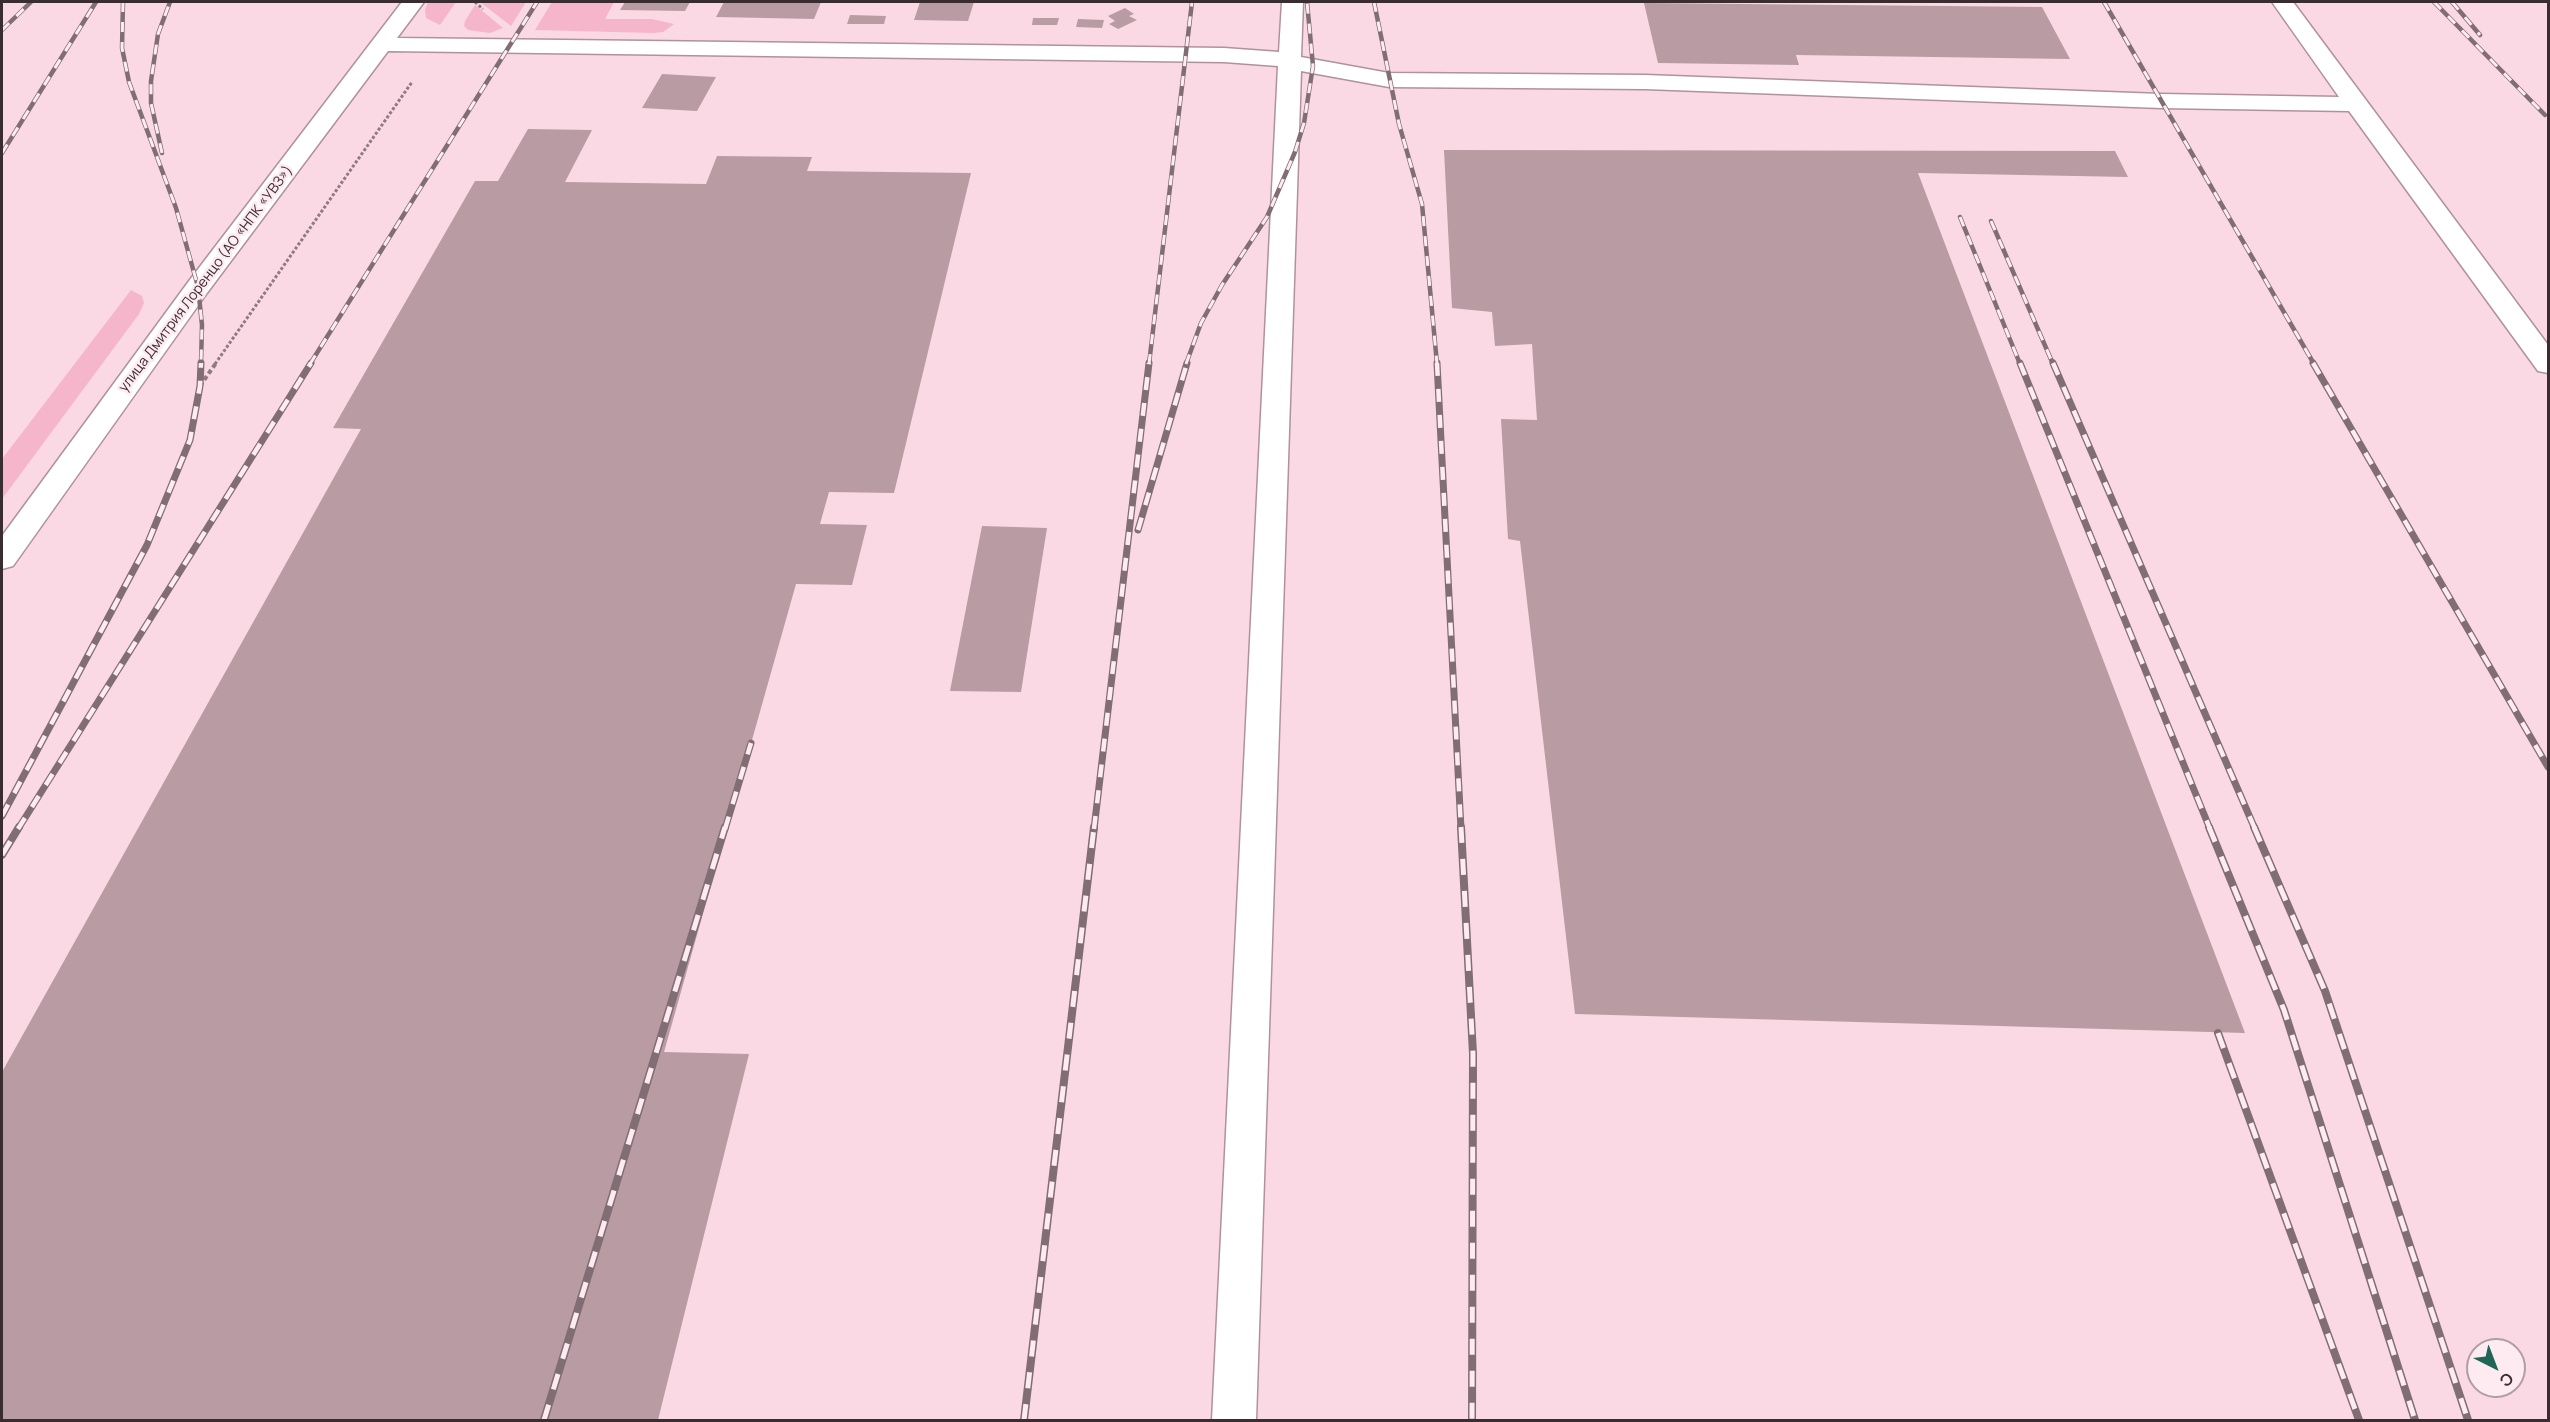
<!DOCTYPE html>
<html>
<head>
<meta charset="utf-8">
<style>
	body { margin:0 }
	#map { position:relative; width:2550px; height:1422px; overflow:hidden; background:#fad9e4; font-family:Manrope,sans-serif }
	canvas { display:block }
	.frame { position:absolute; inset:0; border:3px solid #392d31; pointer-events:none }
	.north { position:absolute; left:2466px; top:1338px; width:60px; height:60px; box-sizing:border-box; background:#feebf1; border:2px solid #af9fa4; border-radius:50%; rotate:138deg; font-size:16px; font-weight:700; line-height:24px; text-align:center; color:#392d31 }
	.north::after { content:''; display:block; margin:auto; width:21px; height:27px; background:#216557; clip-path:polygon(50% 0,100% 100%,50% 72%,0 100%) }
</style>
</head>
<body>
<div id="map">
<canvas width="2550" height="1422"></canvas>
<div class="frame"></div>
<div class="north">С</div>
</div>
<script>
const c = document.querySelector('canvas').getContext('2d');
c.lineJoin = 'round';
function fillPath(path, color) { c.fillStyle = color; c.fill(path, 'evenodd'); }
const poly = rows => new Path2D(rows.map(r => 'M' + r).join(''));
function trace(path, color, width, dash) { c.strokeStyle = color; c.lineWidth = width; c.lineCap = dash ? 'butt' : 'round'; c.setLineDash(dash || []); c.stroke(path); }
function write(font, color, halo, rows, align = 'center') {
  c.font = font + ' Manrope,sans-serif'; c.lineWidth = 5; c.setLineDash([]); c.textBaseline = 'middle'; c.strokeStyle = halo; c.fillStyle = color; for (const [text, x, y, turn = 0] of rows) {
    c.save(); c.translate(x, y); c.rotate((+turn || 0) * Math.PI / 180); c.textAlign = isNaN(turn) ? turn : align; if (halo) c.strokeText(text, 0, 0); c.fillText(text, 0, 0); c.restore();
  }
}
fillPath(poly([
	[428,2,456,2,440,25,426,18,425,10],
	[480,2,526,2,511,26],
	[552,2,614,2,605,19,652,19,674,24,663,32,654,33,535,30],
	[475,5,503,28,490,33,468,30,464,26,465,21],
	[131,290,142,296,144,303,139,314,2,499,2,459]
]), '#f5b5cb');
fillPath(poly([
	[625,2,690,2,685,11,620,10],
	[724,2,821,2,814,19,716,17],
	[920,2,974,2,968,21,914,20],
	[1644,3,2042,7,2070,59,1796,55,1799,65,1658,63],
	[1125,8,1134,14,1129,16,1137,20,1118,29,1109,24,1115,21,1108,16],
	[850,15,886,16,884,24,847,24],
	[1033,18,1059,18,1057,25,1032,25],
	[1078,19,1104,20,1102,28,1076,27],
	[662,74,716,77,697,111,642,108],
	[528,129,592,130,565,182,706,184,717,156,812,157,807,171,971,173,894,493,829,492,820,524,867,525,852,585,796,584,664,1052,749,1054,658,1420,2,1420,2,1072,361,429,333,428,475,181,498,181],
	[1444,150,2115,151,2128,177,1918,173,2245,1033,1575,1014,1520,541,1508,539,1501,419,1537,420,1532,344,1495,346,1492,312,1452,308],
	[982,526,1047,528,1021,692,950,691]
]), '#b99ba4');
const minor = poly([
	[402,2,424,2,397,38,1224,48,1279,52,1282,2,1303,2,1301,57,1389,73,1645,75,2161,94,2339,97,2272,2,2293,2,2548,345,2548,373,2538,371,2349,111,2161,108,1645,89,1389,87,1301,71,1256,1420,1212,1420,1278,66,1224,62,388,51,207,293,13,566,2,569,2,536,189,281,402,2]
]);
trace(minor, '#b0929b', 3);
trace(poly([
	[475,2,483,9],
	[215,364,412,82]
]), '#907a82', 3, [3, 2]);
trace(poly([
	[200,386,216,363]
]), '#907a82', 4, [4.5, 3]);
fillPath(minor, '#fff');
const railFar2 = poly([
	[123,2,122,48,129,82,176,208,198,287,202,325,201,364],
	[1374,2,1399,124,1422,204,1437,364],
	[2104,2,2314,364],
	[2434,2,2545,115],
	[2452,2,2480,35],
	[2,30,31,2],
	[2,153,96,2],
	[162,153,151,103,151,81,158,34,170,2],
	[1960,217,2020,364],
	[1991,221,2053,364],
	[310,364,537,2],
	[1149,364,1192,2],
	[1186,364,1201,323,1222,285,1267,217,1295,152,1304,123,1313,66,1307,2]
]);
const railFar1 = poly([
	[1437,363,1461,829],
	[2020,363,2210,829],
	[2053,363,2255,829],
	[2313,363,2548,767],
	[1138,530,1187,363],
	[2,816,147,545,190,440,200,386,201,363],
	[18,829,311,363],
	[725,829,751,743],
	[1094,829,1149,363]
]);
const rail = poly([
	[1461,827,1473,1054,1472,1420],
	[2209,827,2284,1010,2415,1420],
	[2254,827,2325,991,2468,1420],
	[2,855,19,827],
	[2218,1033,2359,1420],
	[544,1420,725,827],
	[1024,1420,1094,827]
]);
trace(railFar2, '#816d74', 4.5);
trace(railFar1, '#816d74', 7);
trace(rail, '#816d74', 8);
trace(railFar2, '#feebf1', 3, [10]);
trace(railFar1, '#feebf1', 4.5, [13]);
trace(rail, '#feebf1', 5, [16]);
write('14px', '#392d31', '#feebf1', [
	["улица Дмитрия Лоренцо (АО «НПК «УВЗ»)",206,279,-53]
]);
</script>
</body>
</html>
